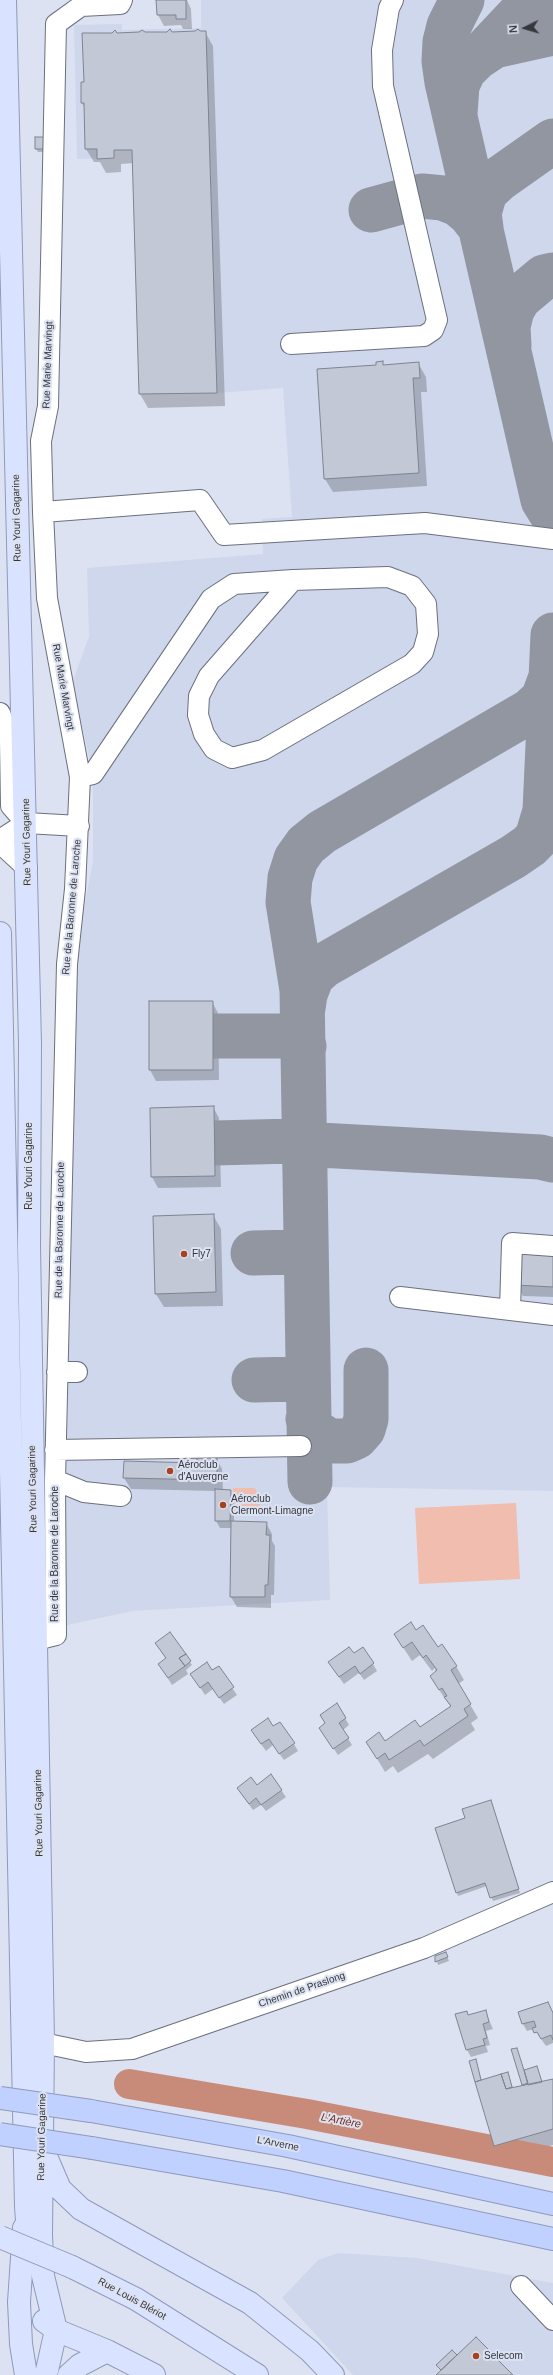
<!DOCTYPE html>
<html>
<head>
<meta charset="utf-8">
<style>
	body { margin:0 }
	#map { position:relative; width:553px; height:2375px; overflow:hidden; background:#dce2f1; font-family:Helvetica,sans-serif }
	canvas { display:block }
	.north { position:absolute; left:505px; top:8px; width:40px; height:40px; -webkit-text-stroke:3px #dce2f1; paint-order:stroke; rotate:265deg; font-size:11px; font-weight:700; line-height:16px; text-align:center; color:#35373d }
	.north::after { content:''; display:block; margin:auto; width:14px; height:18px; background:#35373d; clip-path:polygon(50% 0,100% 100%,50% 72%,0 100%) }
</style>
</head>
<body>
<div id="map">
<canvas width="553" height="2375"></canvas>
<div class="north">N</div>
</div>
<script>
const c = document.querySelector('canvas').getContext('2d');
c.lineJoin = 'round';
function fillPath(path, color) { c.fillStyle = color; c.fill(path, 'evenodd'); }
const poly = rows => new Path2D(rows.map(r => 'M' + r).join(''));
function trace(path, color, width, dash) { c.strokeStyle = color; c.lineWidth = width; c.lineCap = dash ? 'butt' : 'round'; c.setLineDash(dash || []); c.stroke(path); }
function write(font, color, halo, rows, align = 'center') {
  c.font = font + ' Helvetica,sans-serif'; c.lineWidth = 4; c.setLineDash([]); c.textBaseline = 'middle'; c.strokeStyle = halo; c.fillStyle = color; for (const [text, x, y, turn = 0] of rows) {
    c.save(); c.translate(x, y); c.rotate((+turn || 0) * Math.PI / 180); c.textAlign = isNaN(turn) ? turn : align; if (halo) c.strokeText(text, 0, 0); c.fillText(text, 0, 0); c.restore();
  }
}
fillPath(poly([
	[201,0,553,0,553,1491,327,1487,330,1600,132,1611,63,1626,62,1525,73,965,93,861,93,774,72,683,89,637,87,568,263,554,262,519,292,517,283,388,217,393,139,394,132,150,114,150,114,158,77,159,74,25,122,24,122,30,201,28],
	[338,2253,417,2258,553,2283,553,2375,353,2375,282,2298,318,2260]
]), '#cfd7ec');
fillPath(poly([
	[233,1488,255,1488,260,1499,259,1512,233,1513],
	[516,1503,520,1579,419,1584,415,1508]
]), '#f0bdae');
fillPath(poly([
	[157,0,187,0,191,9,192,29,183,29,181,25,164,26,158,15],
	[205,32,213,46,225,406,148,408,140,394,134,163,121,164,121,172,106,173,100,162,94,162,86,149,85,108,82,103,85,82,117,34],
	[46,141,46,152,38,152,36,149],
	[382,362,384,366,418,363,426,377,427,392,421,392,427,486,333,492,325,479,377,366],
	[212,1002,218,1013,219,1080,156,1081,150,1070],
	[213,1107,219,1118,221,1187,158,1188,152,1177],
	[213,1215,221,1229,223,1306,164,1307,156,1294],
	[553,1250,553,1297,523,1296,517,1285],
	[216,1458,222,1469,223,1491,230,1491,234,1498,234,1522,266,1523,272,1534,272,1541,275,1546,274,1595,271,1595,271,1608,237,1607,231,1597,232,1528,220,1528,216,1521,216,1491,131,1489,124,1478,125,1462,198,1464],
	[416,1631,438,1648,456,1666,464,1680,458,1684,478,1718,471,1723,475,1730,433,1759,428,1754,398,1773,393,1766,385,1772,367,1742,385,1742,420,1728,451,1707,439,1690,435,1668,432,1671,420,1655,412,1661,395,1635],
	[170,1633,192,1665,186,1670,188,1674,172,1685,159,1664,166,1659,156,1643],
	[354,1655,373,1664,377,1671,364,1680,359,1673,344,1684,333,1669],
	[218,1667,237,1695,224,1704,213,1689,205,1695,196,1681],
	[345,1718,349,1725,343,1730,352,1745,338,1755,320,1728],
	[273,1728,294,1744,298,1751,284,1760,273,1745,266,1751,256,1737],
	[256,1786,281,1790,286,1797,266,1811,261,1805,253,1810,242,1795],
	[492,1804,520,1893,493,1901,487,1886,458,1896,457,1892,466,1819],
	[447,1956,449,1961,438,1965,436,1957],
	[548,2003,553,2013,553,2043,546,2046,534,2029,527,2031,523,2024],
	[485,2011,493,2029,486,2031,490,2045,486,2046,488,2052,471,2057,467,2050,469,2016],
	[517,2049,524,2071,537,2067,542,2083,553,2080,553,2145,503,2159,495,2145,471,2062,477,2064,482,2081,508,2074,513,2088,523,2085,513,2050],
	[452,2351,457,2357,495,2353,501,2364,511,2375,437,2375,441,2371,437,2365]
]), '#0003');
trace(poly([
	[129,2084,307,2114,553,2162]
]), '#c88b79', 30);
trace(poly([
	[462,0,449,26,445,42,444,61,447,82,543,500,553,516],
	[487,49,533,0],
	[455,114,457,85,464,70,476,58,494,46,553,33],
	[371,210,422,196,443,198,458,204,470,214,481,228],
	[481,228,479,213,485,192,499,179,553,141],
	[509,346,508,326,512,310,519,298,544,277,553,275],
	[303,1008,305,994,312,976,323,966,513,857,529,846,537,838,545,811,553,635],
	[213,1036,293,1036,300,1039,304,1046],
	[304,1128,310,1139,319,1145,540,1157,553,1160],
	[215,1143,294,1141,301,1138,304,1128],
	[253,1253,296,1252,303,1248,306,1241],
	[254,1380,298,1379,304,1376,308,1370],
	[308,1419,314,1431,329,1441,347,1441,356,1437,363,1429,366,1419,366,1370],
	[310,1482,302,990,288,902,290,878,296,859,306,845,322,832,530,711,543,699,551,677]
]), '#9296a1', 45);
const building = poly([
	[156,0,186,0,186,19,176,19,176,15,157,15,156,0],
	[170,29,172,32,195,31,198,29,200,31,206,31,217,393,139,394,132,150,114,150,114,158,97,159,97,149,85,149,84,103,81,103,81,82,84,82,82,33,112,33,115,30,117,33,139,32,142,30,145,32,167,32,170,29],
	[35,137,45,137,45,149,35,149,35,137],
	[383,361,383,365,419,362,420,378,413,378,419,473,324,479,317,369,376,365,376,362,383,361],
	[149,1001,213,1001,213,1070,149,1070,149,1001],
	[214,1106,215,1176,151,1177,150,1108,214,1106],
	[214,1214,216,1292,155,1294,153,1216,214,1214],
	[518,1247,553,1249,553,1287,516,1285,518,1247],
	[197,1457,217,1457,217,1480,123,1478,124,1461,197,1463,197,1457],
	[215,1489,231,1490,230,1521,215,1521,215,1489],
	[231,1521,267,1522,266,1535,270,1535,268,1585,265,1585,265,1597,230,1597,231,1521],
	[411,1622,416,1630,423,1625,438,1647,442,1644,457,1666,451,1670,471,1704,464,1709,468,1716,424,1746,420,1740,389,1760,385,1753,377,1759,366,1742,379,1732,385,1741,415,1720,420,1727,451,1706,444,1697,447,1696,442,1688,439,1690,430,1676,437,1670,426,1655,423,1658,412,1642,403,1648,394,1634,411,1622],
	[170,1632,186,1654,179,1658,185,1666,168,1678,158,1664,166,1658,155,1643,170,1632],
	[349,1647,354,1653,363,1647,374,1663,360,1674,355,1666,339,1677,328,1662,349,1647],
	[186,1654,191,1661,185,1666,179,1658,186,1654],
	[207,1662,212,1670,219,1666,234,1687,219,1698,208,1682,200,1688,190,1674,207,1662],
	[337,1703,346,1718,339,1723,349,1738,333,1749,319,1728,325,1723,320,1715,337,1703],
	[268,1718,273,1726,280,1722,295,1743,279,1754,269,1739,261,1744,251,1730,268,1718],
	[271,1774,282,1790,261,1805,256,1798,249,1804,237,1788,251,1777,257,1785,271,1774],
	[491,1800,519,1889,490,1898,485,1883,456,1893,435,1828,465,1818,462,1809,491,1800],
	[446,1952,448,1957,435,1962,435,1956,446,1952],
	[548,2002,553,2013,553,2040,551,2035,541,2039,537,2032,534,2033,532,2028,536,2027,534,2021,522,2024,518,2012,548,2002],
	[486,2010,489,2022,483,2024,487,2038,483,2039,485,2045,466,2050,455,2014,467,2011,468,2015,486,2010],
	[517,2048,528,2083,522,2085,511,2049,517,2048],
	[476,2059,481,2080,475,2082,469,2061,476,2059],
	[537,2066,542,2082,528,2085,524,2070,537,2066],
	[508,2072,512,2087,506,2089,501,2074,508,2072],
	[501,2074,506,2089,553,2079,553,2129,494,2146,475,2082,501,2074],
	[476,2337,491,2352,496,2352,495,2357,513,2375,436,2375,476,2337],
	[452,2350,457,2355,441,2370,436,2365,452,2350]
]);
fillPath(building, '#c3c8d7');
trace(building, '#7f8492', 1);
const minor = poly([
	[291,344,424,336,433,330,437,320,383,86,382,50,389,8,393,0],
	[43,512,200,500,224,535,425,523,553,539],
	[0,713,10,741,11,806,26,823],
	[80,777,93,774,211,599,234,584,293,580,388,577,412,586,426,604,428,634,423,652,412,664,263,750,232,758,214,749,204,734,198,715,199,696,209,676,293,580],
	[0,840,26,823,79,826],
	[0,843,27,868],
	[400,1297,553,1315],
	[510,1310,512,1243,553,1246],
	[57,1372,77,1372],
	[55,1450,301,1446],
	[55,1480,84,1492,121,1496],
	[36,1640,56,1635,55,1480,67,964,75,889,80,777,47,598,43,512,41,441,48,406,56,24,81,6,120,4,122,0],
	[43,2043,86,2052,132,2049,424,1948,553,1892],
	[521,2286,553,2320]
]);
const major = poly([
	[5,0,30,1043,29,1246,43,2043,41,2235,43,2276,56,2330,46,2375],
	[0,933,26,2207,28,2235],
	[45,2154,60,2189,81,2209,250,2303,310,2351,333,2375],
	[24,2228,19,2302,21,2344,26,2375],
	[72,2267,136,2299,257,2375],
	[44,2321,56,2330,107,2351,154,2375],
	[69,2375,80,2365,107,2351]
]);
const highway = poly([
	[91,2111,288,2146,553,2204],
	[92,2148,283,2181,553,2239]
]);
trace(minor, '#6c707e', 22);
trace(major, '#8f9abb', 24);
trace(highway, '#8f9abb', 24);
trace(minor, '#fff', 20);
trace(major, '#d9e3ff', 22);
trace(highway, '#c0d0ff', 22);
const majorBridge = poly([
	[0,2237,72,2267]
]);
const highwayBridge = poly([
	[0,2098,91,2111],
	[0,2134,92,2148]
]);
trace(majorBridge, '#8f9abb', 24, []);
trace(highwayBridge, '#8f9abb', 24, []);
trace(majorBridge, '#d9e3ff', 22);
trace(highwayBridge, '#c0d0ff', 22);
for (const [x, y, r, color] of [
	[184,1254,4,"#a84022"],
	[170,1471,4,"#a84022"],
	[223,1505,4,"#a84022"],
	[476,2356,4,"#a84022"]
]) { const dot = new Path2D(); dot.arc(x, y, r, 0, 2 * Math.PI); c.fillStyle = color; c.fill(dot); trace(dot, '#dce2f1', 1.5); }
write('10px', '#35373d', '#dce2f1', [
	["Rue Marie Marvingt",48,365,-88],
	["Rue Youri Gagarine",17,518,-91],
	["Rue Marie Marvingt",63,687,80],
	["Rue Youri Gagarine",27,842,-91],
	["Rue de la Baronne de Laroche",72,907,-85],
	["Rue Youri Gagarine",29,1166,-90],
	["Rue de la Baronne de Laroche",60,1230,-89],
	["Rue Youri Gagarine",33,1489,-91],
	["Rue de la Baronne de Laroche",55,1554,-90],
	["Rue Youri Gagarine",39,1813,-91],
	["Chemin de Praslong",302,1990,-19],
	["Rue Youri Gagarine",42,2137,-89],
	["L'Arverne",278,2144,11],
	["Rue Louis Blériot",132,2299,29]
]);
write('10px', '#35373d', '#dce2f1', [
	["Fly7",192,1254],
	["Aéroclub",178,1465],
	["d'Auvergne",178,1477],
	["Aéroclub",231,1499],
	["Clermont-Limagne",231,1511],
	["Selecom",484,2356]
], 'left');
write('italic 11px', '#7a301b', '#dce2f1', [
	["L'Artière",341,2121,11]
]);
</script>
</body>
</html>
